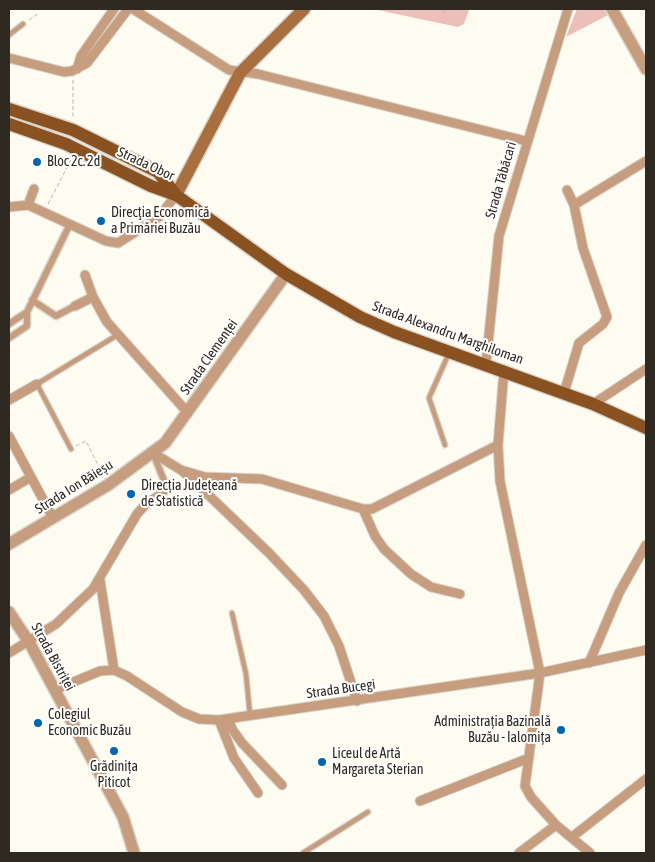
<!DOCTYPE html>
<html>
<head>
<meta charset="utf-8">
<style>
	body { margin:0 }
	#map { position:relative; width:655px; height:862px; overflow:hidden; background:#fefbf1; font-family:"Asap Condensed",sans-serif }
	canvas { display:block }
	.frame { position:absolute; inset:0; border:10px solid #2e2a21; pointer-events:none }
</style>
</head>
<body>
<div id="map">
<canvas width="655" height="862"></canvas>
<div class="frame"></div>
</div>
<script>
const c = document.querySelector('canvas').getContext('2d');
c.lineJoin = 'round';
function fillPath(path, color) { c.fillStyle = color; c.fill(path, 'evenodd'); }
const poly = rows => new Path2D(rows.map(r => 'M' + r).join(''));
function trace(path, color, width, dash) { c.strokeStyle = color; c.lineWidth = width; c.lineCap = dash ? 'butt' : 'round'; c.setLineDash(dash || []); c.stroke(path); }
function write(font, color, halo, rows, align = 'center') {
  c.font = font + ' "Asap Condensed",sans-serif'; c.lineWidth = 4; c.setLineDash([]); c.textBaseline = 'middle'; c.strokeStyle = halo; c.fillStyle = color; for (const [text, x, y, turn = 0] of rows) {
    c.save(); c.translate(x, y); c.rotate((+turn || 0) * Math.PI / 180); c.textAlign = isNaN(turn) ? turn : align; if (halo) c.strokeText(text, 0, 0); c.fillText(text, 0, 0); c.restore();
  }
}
fillPath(poly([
	[373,9,467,9,469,10,464,24,458,27],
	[577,9,605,9,608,15,566,37]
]), '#edbfb9');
const service = poly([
	[9,35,23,24],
	[445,445,429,398,449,353],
	[71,449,37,384,119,334],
	[232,613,246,674,250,715],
	[303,853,368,812]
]);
const pedestrian = poly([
	[32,300,56,316,75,306],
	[9,324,27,312,70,224],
	[9,338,27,326,27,312],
	[153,453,167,488,166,491,158,496]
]);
const minor = poly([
	[133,9,229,70,258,74,526,141],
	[9,58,64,72,72,71,87,63,128,9],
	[77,69,81,56,114,9],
	[28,205,34,189],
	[574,205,646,161],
	[9,207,28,205,106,241,118,243,159,217,176,195],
	[85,275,93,297,107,322,188,413],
	[75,306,93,297],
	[486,364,499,236,568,9],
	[504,370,498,445,500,481,540,673,525,786,531,797,556,825,590,853],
	[564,393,579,343,603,324,607,317,583,248,574,205,567,190],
	[9,400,37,384],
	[593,404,646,369],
	[9,436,53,518],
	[153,453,181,470,200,487,269,553,304,590,324,616,339,646,357,701],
	[181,470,205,477,262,479,363,509,372,509,498,445],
	[9,490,31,477],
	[363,509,375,536,384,549,411,574,431,587,460,594],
	[100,580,114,670],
	[9,653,56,624,93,589,137,514,145,505,158,496],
	[589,663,619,593,646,545],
	[54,690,100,671,114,670,127,676,182,712,199,719,219,720,540,673,646,650],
	[229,719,232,729,242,743,282,785],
	[219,720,234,758,258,793],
	[420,801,529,758],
	[572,837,646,779],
	[519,853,556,825]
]);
const tertiary = poly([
	[612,9,646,69],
	[9,544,108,485,165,443,286,274],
	[9,612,29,642,123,817,134,853]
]);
const secondary = poly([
	[176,195,240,73,304,9]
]);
const primary = poly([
	[9,109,73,130,158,172,176,195,286,274,360,317,394,332,593,404,646,428],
	[9,124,66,144,151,186,176,195]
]);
trace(service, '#d9d5cc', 7);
trace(pedestrian, '#d9d5cc', 9);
trace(minor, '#d9d5cc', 11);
trace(tertiary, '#d9d5cc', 14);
trace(secondary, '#d9d5cc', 15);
trace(primary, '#d9d5cc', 15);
trace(poly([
	[437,9,445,12],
	[29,20,39,13],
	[73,80,73,118],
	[48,204,72,158],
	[76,446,86,441,104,477]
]), '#b9b6ac', 1, [4, 2.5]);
trace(service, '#c69d7e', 4.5);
trace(pedestrian, '#c69d7e', 6);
trace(minor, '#c69d7e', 9);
trace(tertiary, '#c69d7e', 11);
trace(secondary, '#a96f3e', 12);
trace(primary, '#8a5220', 12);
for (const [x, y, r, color] of [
	[37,162,5,"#0066b2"],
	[101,221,5,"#0066b2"],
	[131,494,5,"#0066b2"],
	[38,723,5,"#0066b2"],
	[561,730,5,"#0066b2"],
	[114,751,5,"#0066b2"],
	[322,762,5,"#0066b2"]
]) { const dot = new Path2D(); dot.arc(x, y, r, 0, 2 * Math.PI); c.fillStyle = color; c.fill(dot); trace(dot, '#fff', 2); }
write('14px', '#2e2a21', '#fff', [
	["Bloc 2c. 2d",47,162],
	["Direcţia Economică",111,213],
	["a Primăriei Buzău",111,229],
	["Direcția Județeană",141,486],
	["de Statistică",141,502],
	["Colegiul",48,715],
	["Economic Buzău",48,731],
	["Administrația Bazinală",551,722,"right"],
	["Buzău - Ialomița",551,738,"right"],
	["Liceul de Artă",332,754],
	["Margareta Sterian",332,770],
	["Grădinița",114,767,"center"],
	["Piticot",114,783,"center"]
], 'left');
write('14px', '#2e2a21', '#fff', [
	["Strada Obor",146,164,25],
	["Strada Tăbăcari",501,180,-74],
	["Strada Alexandru Marghiloman",448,333,20],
	["Strada Clemenței",209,357,-55],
	["Strada Ion Băieșu",74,487,-32],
	["Strada Bistriței",53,657,61],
	["Strada Bucegi",341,689,-8]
]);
</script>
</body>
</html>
